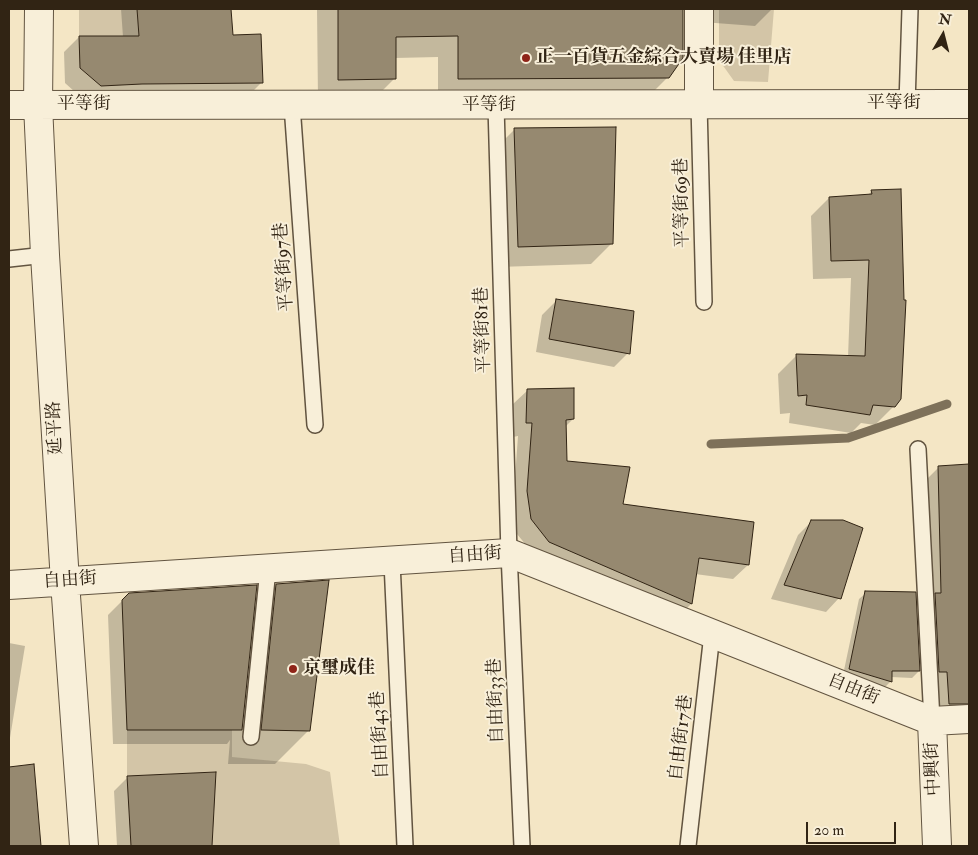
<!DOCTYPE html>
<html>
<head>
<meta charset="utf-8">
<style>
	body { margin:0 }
	#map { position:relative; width:978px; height:855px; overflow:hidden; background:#f4e6c5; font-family:"IM FELL Double Pica",serif }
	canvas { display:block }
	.frame { position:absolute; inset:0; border:10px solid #312414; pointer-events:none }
	.north { position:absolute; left:918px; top:10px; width:50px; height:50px; -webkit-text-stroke:4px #f8efd9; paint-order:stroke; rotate:8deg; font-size:14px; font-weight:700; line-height:20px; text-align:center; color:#312414 }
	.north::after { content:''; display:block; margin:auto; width:18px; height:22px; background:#312414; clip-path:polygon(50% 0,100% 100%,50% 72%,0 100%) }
	.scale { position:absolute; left:806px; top:822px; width:90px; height:22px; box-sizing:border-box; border:2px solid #312414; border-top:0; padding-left:6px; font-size:15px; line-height:18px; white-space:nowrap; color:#312414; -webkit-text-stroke:4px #f8efd9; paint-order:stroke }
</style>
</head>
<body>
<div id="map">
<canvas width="978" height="855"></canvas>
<div class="frame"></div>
<div class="north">N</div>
<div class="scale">20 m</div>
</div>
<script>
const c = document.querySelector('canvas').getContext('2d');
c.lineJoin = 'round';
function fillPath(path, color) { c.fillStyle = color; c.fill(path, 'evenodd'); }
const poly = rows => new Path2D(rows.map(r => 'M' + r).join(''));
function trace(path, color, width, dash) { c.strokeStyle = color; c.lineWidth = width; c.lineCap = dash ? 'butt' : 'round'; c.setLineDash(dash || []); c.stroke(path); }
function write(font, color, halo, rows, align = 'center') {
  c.font = font + ' "IM FELL Double Pica","Noto Serif TC",serif'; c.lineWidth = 4; c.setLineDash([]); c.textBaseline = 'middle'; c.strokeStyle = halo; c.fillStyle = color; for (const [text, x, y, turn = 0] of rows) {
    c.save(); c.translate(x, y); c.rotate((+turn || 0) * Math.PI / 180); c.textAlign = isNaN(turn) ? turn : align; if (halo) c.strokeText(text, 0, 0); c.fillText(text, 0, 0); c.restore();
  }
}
fillPath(poly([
	[79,9,137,9,139,36,79,36],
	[719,9,774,9,768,82,734,81,719,60],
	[127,730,232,730,232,757,306,764,330,772,340,846,212,846,215,772,127,776]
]), '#d3c5a7');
fillPath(poly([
	[121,9,230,9,231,37,262,82,247,97,85,101,65,83,64,52,79,37,123,37],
	[317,9,682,9,682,58,668,77,647,98,438,100,438,57,395,58,395,78,374,99,318,100],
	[702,9,772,9,755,26,702,22],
	[515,129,611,244,591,264,498,267,495,149],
	[872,191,894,406,875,425,861,423,851,433,789,423,790,413,780,414,778,374,796,356,848,357,851,278,813,279,811,216,829,198,868,195],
	[556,301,628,353,614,367,536,352,542,315],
	[528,390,573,419,565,427,566,462,622,505,748,565,733,579,695,574,691,604,677,618,535,556,517,534,513,506,518,436,513,437,513,404],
	[969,465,969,720,936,718,925,481,939,467],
	[812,521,839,598,826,612,771,599,798,535],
	[276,585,309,730,275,764,228,764,230,740,227,744,113,744,108,615,129,594,253,608],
	[866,593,919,671,912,678,891,677,891,681,884,688,843,675,859,599],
	[9,643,25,646,9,744],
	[32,765,39,846,9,846,9,768],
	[214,773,211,846,117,846,114,791,128,777]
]), '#0003');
trace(poly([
	[711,444,848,438,947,404]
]), '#7e715a', 9);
const building = poly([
	[137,9,231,9,233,35,261,34,263,83,142,84,101,86,80,68,79,36,139,36,137,9],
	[338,9,683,9,683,58,669,78,458,79,458,36,396,37,396,79,338,80,338,9],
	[616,127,613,244,518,247,514,128,616,127],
	[901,189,904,300,906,300,901,399,895,407,873,405,870,415,806,405,807,395,798,396,796,354,865,356,869,260,831,261,829,197,872,194,871,190,901,189],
	[556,299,634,311,630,354,549,339,556,299],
	[574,388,574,419,566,420,567,461,630,467,623,504,754,522,749,565,699,558,692,604,549,542,531,519,527,491,532,423,526,423,527,389,574,388],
	[969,464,969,704,949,704,947,672,939,672,935,593,941,593,938,466,969,464],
	[811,520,843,520,863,528,841,599,784,585,811,520],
	[329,580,310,731,261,730,276,584,329,580],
	[257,585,242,730,127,730,122,600,129,593,257,585],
	[865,591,916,592,920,671,892,671,892,682,849,669,865,591],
	[34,764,41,846,9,846,9,767,34,764],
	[216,772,212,846,131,846,127,776,216,772]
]);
fillPath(building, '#968970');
trace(building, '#312414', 1);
const lane = poly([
	[699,104,704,302],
	[907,104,910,9],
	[292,105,315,425],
	[496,106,509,553,522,846],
	[9,259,45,255],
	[918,449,932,721],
	[392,562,405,846],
	[251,737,268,569],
	[688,846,712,634]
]);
const street = poly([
	[39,9,38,105,45,255,65,582,84,846],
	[699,104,699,9],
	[9,105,969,104],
	[9,585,509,553,932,721,969,719],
	[932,721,937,846]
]);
trace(lane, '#625440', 18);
trace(street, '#625440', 30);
trace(lane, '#f8efd9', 15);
trace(street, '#f8efd9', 28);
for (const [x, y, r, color] of [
	[526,58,5,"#8f2418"],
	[293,669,5,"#8f2418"]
]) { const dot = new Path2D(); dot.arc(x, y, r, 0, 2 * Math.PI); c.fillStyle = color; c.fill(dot); trace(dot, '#f8efd9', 2); }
write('bold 18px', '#312414', '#f8efd9', [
	["正一百貨五金綜合大賣場 佳里店",536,58],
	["京璽成佳",303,669]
], 'left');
write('18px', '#312414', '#f8efd9', [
	["平等街",894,104],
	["平等街",84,105],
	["平等街",489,106],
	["平等街69巷",683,203,-91],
	["平等街97巷",285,267,-94],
	["平等街81巷",484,330,-92],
	["延平路",56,428,-93],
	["自由街",475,556,-4],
	["自由街",70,581,-4],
	["自由街",853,690,22],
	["自由街33巷",497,701,-92],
	["自由街43巷",381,735,-93],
	["自由街17巷",682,738,-83],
	["中興街",934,769,-93]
]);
</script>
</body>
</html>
